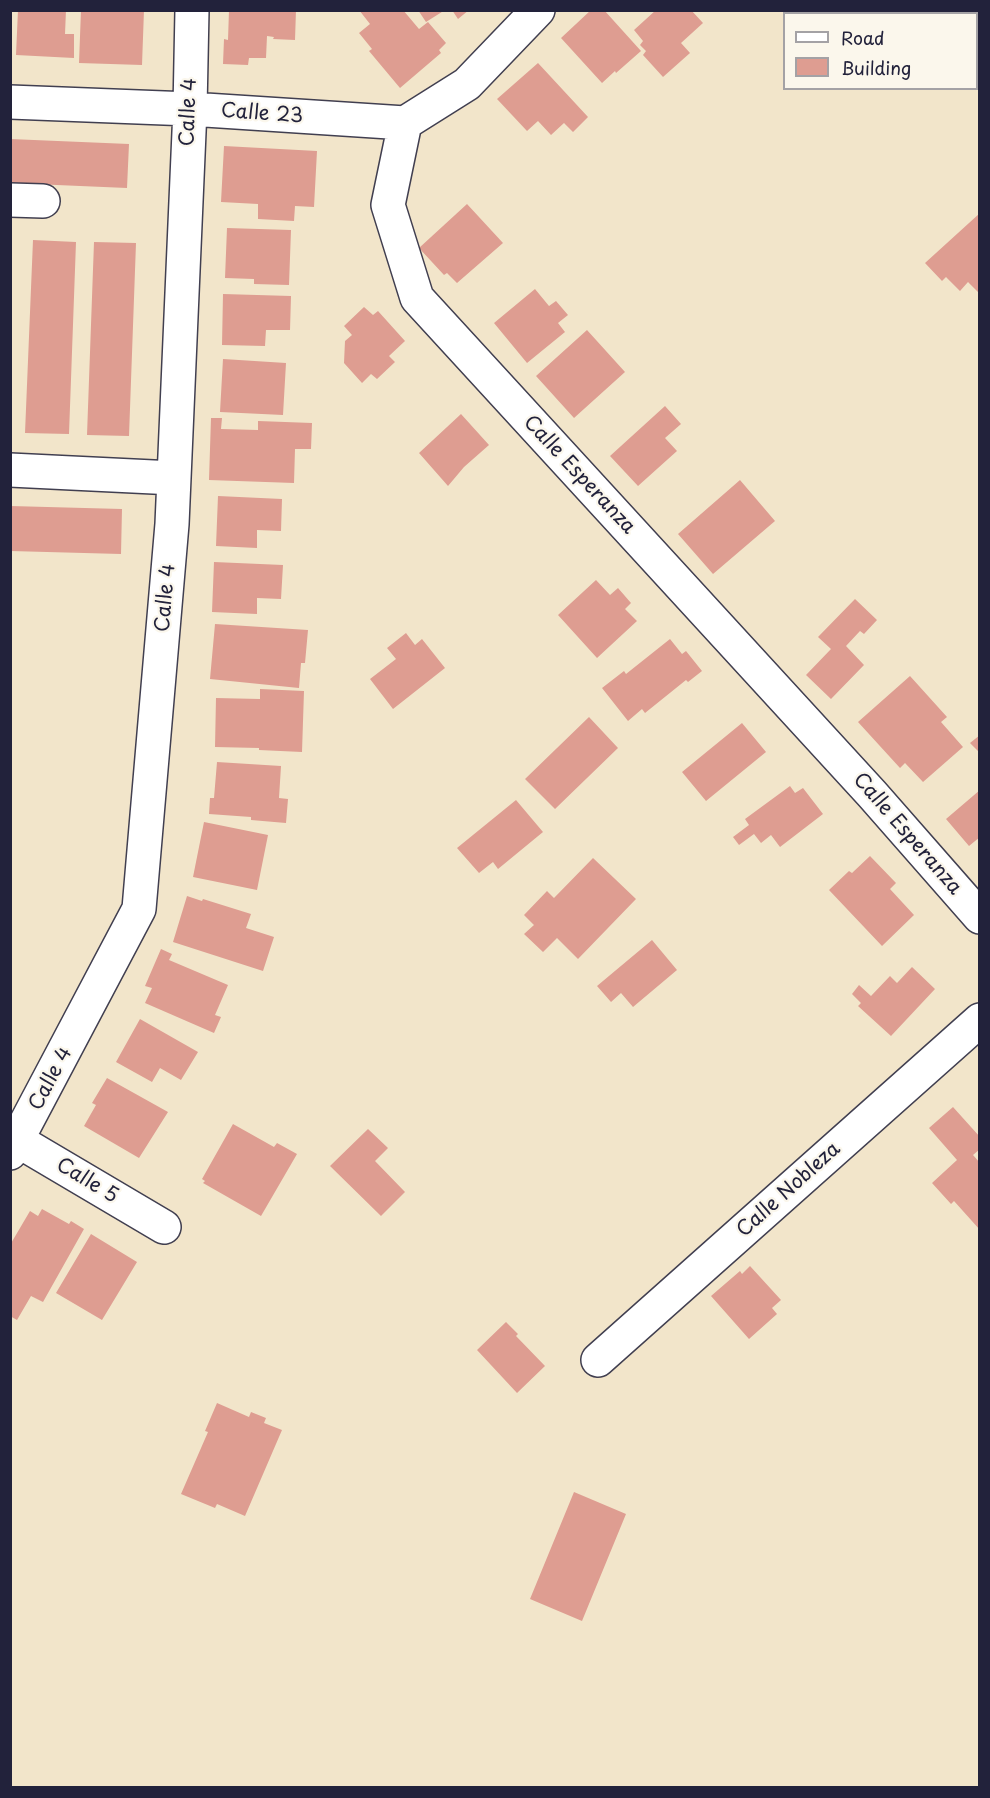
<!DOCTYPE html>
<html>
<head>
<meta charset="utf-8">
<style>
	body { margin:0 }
	#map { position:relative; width:990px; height:1798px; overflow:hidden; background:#f2e5ca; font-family:"Playpen Sans",sans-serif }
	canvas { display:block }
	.frame { position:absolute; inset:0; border:12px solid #22223b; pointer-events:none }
	.legend { position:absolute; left:783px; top:12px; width:195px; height:78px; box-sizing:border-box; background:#fbf7ec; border:2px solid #a4a2a5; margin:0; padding:8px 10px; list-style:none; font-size:18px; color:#22223b }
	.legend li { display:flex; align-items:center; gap:12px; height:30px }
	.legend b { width:30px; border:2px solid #a4a2a5 }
</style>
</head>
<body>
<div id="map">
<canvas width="990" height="1798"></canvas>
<div class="frame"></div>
<ul class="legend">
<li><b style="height:8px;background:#fff"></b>Road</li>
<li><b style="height:16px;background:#de9d91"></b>Building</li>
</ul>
</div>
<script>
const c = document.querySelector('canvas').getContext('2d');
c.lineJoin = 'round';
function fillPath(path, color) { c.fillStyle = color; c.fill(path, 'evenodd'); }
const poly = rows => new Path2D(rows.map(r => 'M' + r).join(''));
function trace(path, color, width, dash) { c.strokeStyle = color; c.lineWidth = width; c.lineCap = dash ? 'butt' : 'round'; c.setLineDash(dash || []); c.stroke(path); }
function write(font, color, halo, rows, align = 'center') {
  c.font = font + ' "Playpen Sans",sans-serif'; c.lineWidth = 4.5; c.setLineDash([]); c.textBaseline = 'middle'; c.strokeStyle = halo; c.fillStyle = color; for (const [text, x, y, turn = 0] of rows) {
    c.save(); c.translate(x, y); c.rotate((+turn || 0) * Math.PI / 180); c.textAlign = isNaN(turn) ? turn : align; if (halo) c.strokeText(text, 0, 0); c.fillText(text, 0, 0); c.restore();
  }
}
fillPath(poly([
	[18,10,66,10,65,34,74,34,74,58,16,55],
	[81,10,144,10,142,65,79,63],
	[229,10,296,10,295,40,273,39,274,37,267,36,266,58,249,58,248,65,223,64,224,39,228,40],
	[359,10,403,10,419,29,428,22,446,43,439,50,441,53,400,88,369,51,372,49,359,33,370,24],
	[418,10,445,10,426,22],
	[452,10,469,10,458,19],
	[591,10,604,10,641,51,616,73,615,71,602,83,561,38],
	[656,10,691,10,703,23,681,43,690,53,663,77,643,55,646,51,640,45,643,41,634,30],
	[538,63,588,117,573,132,564,123,551,135,538,121,527,131,497,99],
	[10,139,129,144,127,188,10,183],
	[224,146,317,151,314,207,295,206,294,221,258,219,258,204,221,202],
	[467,204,503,243,457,283,447,273,444,275,419,248],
	[980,213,980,294,968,282,960,291,946,277,942,281,925,263],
	[227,228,291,230,289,285,254,284,254,279,225,278],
	[33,240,76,242,69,434,25,433],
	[94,242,136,243,129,436,87,435],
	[535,289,549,306,556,301,568,315,558,323,565,332,527,363,494,323],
	[223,294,291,296,290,330,266,330,265,346,222,345],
	[364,307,373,315,378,311,405,341,389,356,395,362,377,379,371,374,362,383,344,363,345,341,352,335,344,326],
	[587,330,625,372,574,418,536,376],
	[223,359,286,363,283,415,220,412],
	[665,406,681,424,665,438,677,451,638,486,610,456],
	[461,414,489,445,464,467,448,486,419,453],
	[211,418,222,418,221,429,258,430,258,421,312,423,311,449,295,449,294,483,209,480],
	[740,480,775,521,713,574,678,534],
	[218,496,282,499,281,531,257,530,257,548,216,546],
	[10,506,122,509,121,554,10,551],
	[214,562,283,565,281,599,257,598,257,614,212,612],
	[596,580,610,595,618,588,631,603,625,609,637,621,597,658,558,615],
	[855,599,877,620,864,634,860,631,846,646,864,665,831,699,806,675,831,649,818,637],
	[215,624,308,630,305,663,301,663,299,688,210,679],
	[406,633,415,645,422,639,445,668,393,709,370,679,396,659,387,648],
	[670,639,682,654,686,651,702,671,688,682,686,680,645,713,642,709,628,721,602,688,624,671,626,674],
	[910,676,947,717,941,722,963,747,923,782,905,763,900,768,858,722],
	[260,689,304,691,302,752,259,750,259,748,215,747,216,698,260,699],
	[589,717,618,748,555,809,525,779],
	[742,723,766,752,706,801,682,772],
	[980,735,980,753,970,743],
	[217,762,281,766,279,798,288,799,286,823,251,820,251,817,209,814,210,798,214,798],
	[790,786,795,793,803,788,823,814,780,847,771,835,761,843,754,834,739,845,733,837,749,825,745,819],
	[980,790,980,837,969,846,946,819],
	[516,800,543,832,498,869,493,862,479,873,457,848],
	[204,822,268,835,257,890,193,877],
	[870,856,896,883,890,889,914,915,882,946,829,890,849,871,852,873],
	[593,858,636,899,578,959,557,938,543,952,524,934,534,925,524,915,547,891,554,898],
	[187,896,202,901,203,899,251,914,246,928,274,937,263,971,173,942],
	[652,940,677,970,633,1007,621,993,611,1002,597,986],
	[161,949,172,954,169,960,228,985,215,1015,221,1017,214,1033,145,1003,152,988,145,986],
	[912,967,935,989,891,1036,858,1006,861,1003,852,994,859,985,871,996,890,976,897,983],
	[140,1019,198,1052,181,1080,160,1068,152,1082,116,1062],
	[107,1078,168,1112,139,1158,84,1126,96,1105,92,1103],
	[953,1107,980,1137,980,1149,973,1155,980,1163,980,1230,954,1201,951,1204,932,1183,957,1160,929,1128],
	[233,1124,274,1147,277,1143,297,1154,261,1216,203,1183,205,1181,202,1179],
	[368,1129,388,1148,375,1161,405,1192,381,1216,330,1166],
	[42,1209,69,1224,71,1221,84,1229,43,1302,31,1296,17,1320,10,1316,10,1245,30,1211,38,1216],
	[91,1234,137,1262,102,1320,56,1293],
	[750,1266,781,1300,772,1308,777,1314,749,1339,711,1296,740,1271,742,1274],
	[506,1322,518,1334,516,1336,545,1366,517,1393,477,1350],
	[217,1403,249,1417,251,1412,266,1418,264,1423,282,1430,245,1516,217,1504,215,1508,181,1494,208,1432,205,1431],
	[574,1492,626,1514,582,1621,530,1599]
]), '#de9d91');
const minor = poly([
	[538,10,467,84,405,123,388,205,417,298,872,794,980,917],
	[10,102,190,109,405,123],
	[10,200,43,201],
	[10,470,174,478],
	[10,1136,164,1227],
	[10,1153,139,909,172,524,190,109,192,10],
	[598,1360,980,1020]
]);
trace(minor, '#413f50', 36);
trace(minor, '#fff', 33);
write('20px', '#22223b', '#fbf7ec', [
	["Calle 4",189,112,-88],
	["Calle 23",262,114,4],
	["Calle Esperanza",579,475,47],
	["Calle 4",166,598,-85],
	["Calle Esperanza",907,834,49],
	["Calle 4",51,1079,-62],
	["Calle 5",87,1181,31],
	["Calle Nobleza",789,1190,-42]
]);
</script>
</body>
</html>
